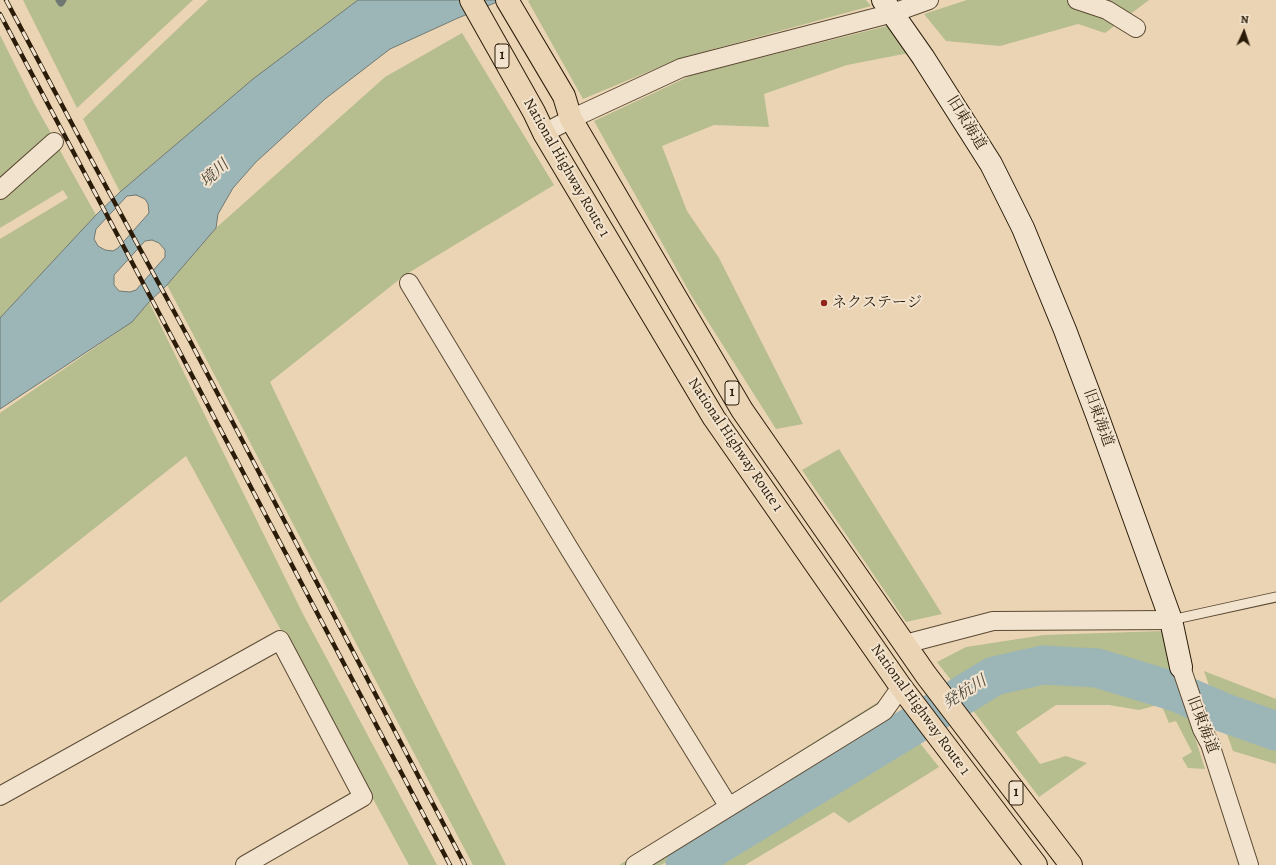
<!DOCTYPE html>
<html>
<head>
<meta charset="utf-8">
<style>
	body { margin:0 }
	#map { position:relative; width:1276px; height:865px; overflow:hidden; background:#ebd4b4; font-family:Alegreya,serif }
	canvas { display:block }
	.north { position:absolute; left:1224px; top:12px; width:40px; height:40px; -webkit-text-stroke:3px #f2e3ce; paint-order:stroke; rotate:3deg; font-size:11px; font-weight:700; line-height:16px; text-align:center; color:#2b1c09 }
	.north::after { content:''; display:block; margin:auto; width:14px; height:18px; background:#2b1c09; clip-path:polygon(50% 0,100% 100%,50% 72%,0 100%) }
</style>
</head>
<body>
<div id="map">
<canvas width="1276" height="865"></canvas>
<div class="north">N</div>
</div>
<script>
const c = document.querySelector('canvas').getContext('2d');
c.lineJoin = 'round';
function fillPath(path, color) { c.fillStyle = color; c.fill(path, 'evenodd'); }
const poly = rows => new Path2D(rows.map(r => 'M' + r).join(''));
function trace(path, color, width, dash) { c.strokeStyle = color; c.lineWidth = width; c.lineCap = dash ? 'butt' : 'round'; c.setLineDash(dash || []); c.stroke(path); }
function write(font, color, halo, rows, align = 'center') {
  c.font = font + ' Alegreya,"Noto Serif JP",serif'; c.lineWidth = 4; c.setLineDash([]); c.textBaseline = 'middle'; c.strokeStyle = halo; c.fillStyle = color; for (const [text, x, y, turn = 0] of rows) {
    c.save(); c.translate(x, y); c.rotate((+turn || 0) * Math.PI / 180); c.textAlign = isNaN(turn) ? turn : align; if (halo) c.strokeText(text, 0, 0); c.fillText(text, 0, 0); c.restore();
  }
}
fillPath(poly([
	[23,0,57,0,60,5,65,0,193,0,77,108],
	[208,0,358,0,253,79,120,192,83,119],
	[530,0,866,0,871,6,681,58,583,99,528,1],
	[967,0,1149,0,1105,33,1078,24,1000,46,946,41,924,14],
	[887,26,914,52,847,65,764,94,769,127,714,125,662,146,687,211,719,258,803,424,776,429,691,295,594,121,692,75],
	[462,33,554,185,405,275,270,382,415,685,506,865,473,865,167,285,216,228,385,77],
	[0,35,35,105,52,135,0,181],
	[58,147,96,215,0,318,0,239,68,198,63,190,0,228,0,197],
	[149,302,303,614,437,865,409,865,186,456,0,603,0,413,132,322],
	[839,449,942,614,906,622,802,470],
	[1162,631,1178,679,1095,657,1040,656,991,667,954,684,937,662,966,647,1044,635],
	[1042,671,1096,676,1163,697,1185,706,1205,769,1188,768,1182,758,1192,752,1176,721,1169,723,1161,704,1139,710,1109,705,1056,705,1016,732,1040,764,1066,756,1087,763,1039,797,965,700,993,686],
	[1204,671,1276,699,1276,718,1212,694],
	[886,697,900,722,661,865,619,865,717,805,736,791],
	[1223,723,1276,741,1276,764,1233,751],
	[915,737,939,767,849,823,834,812,745,865,706,865]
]), '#b6bd8e');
const water = poly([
	[358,0,502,0,458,18,390,49,325,99,256,162,233,188,218,214,216,228,167,285,149,302,132,322,0,409,0,318,96,215,120,192,253,79,358,0],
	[136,195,145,199,148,204,149,213,118,248,113,251,105,250,98,246,94,239,96,229,127,196,136,195],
	[152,240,159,243,165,250,165,257,136,290,130,292,119,291,114,285,114,275,145,241,152,240]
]);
fillPath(water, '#9cb6b8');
trace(water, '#6f7872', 1);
trace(poly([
	[59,0,61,3,63,0]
]), '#6f7872', 7);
trace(poly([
	[685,865,994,676,1043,665,1097,668,1176,692,1225,713,1276,731]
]), '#9cb6b8', 39);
const lane = poly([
	[1171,620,1276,597]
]);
const street = poly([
	[1077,0,1107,10,1136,28],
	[544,133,571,119,681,68,893,13,929,0],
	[0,190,54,142],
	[409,283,570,550,729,807],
	[905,644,993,621,1171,620],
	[1181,667,1202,729,1210,744,1249,865],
	[0,796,280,640,363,797,245,865],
	[635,865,884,711,901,687]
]);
const secondary = poly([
	[883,0,923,57,991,164,1023,228,1065,330,1097,415,1171,620,1181,667]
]);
const highway = poly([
	[471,0,534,112,544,133,714,418,901,687,1036,865],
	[507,0,564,96,571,119,742,410,926,675,1071,865]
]);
trace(lane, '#5b4a34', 11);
trace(street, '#5b4a34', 20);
trace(secondary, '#2b1c09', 24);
trace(highway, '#2b1c09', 24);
trace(lane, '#f2e3ce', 9);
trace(street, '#f2e3ce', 18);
trace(secondary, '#f2e3ce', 22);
trace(highway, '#ebd4b4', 22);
const rail = poly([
	[6,0,79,137,189,339,465,865],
	[0,14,177,347,450,865]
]);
trace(rail, '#2b1c09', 4.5);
trace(rail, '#f2e3ce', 3, [9]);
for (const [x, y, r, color] of [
	[824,303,4,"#8f2418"]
]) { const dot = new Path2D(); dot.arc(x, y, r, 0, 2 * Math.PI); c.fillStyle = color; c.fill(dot); trace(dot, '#f2e3ce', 1.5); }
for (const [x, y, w] of [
	[502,56,14],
	[732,393,14],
	[1016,793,14]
]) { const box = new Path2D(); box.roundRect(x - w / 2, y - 12, w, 24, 3); c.fillStyle = '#f2e3ce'; c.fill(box); trace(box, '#2b1c09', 1); }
write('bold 14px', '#2b1c09', null, [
	["1",502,56],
	["1",732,393],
	["1",1016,793]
]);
write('15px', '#2b1c09', '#f2e3ce', [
	["旧東海道",966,123,58],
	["National Highway Route 1",566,168,60],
	["旧東海道",1098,418,70],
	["National Highway Route 1",735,445,56],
	["National Highway Route 1",920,710,54],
	["旧東海道",1202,725,69]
]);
write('15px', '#2b1c09', '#f2e3ce', [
	["ネクステージ",832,303]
], 'left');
write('italic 16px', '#4d4a3e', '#f2e3ce', [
	["境川",215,174,-43],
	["発杭川",965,693,-32]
]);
</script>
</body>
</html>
